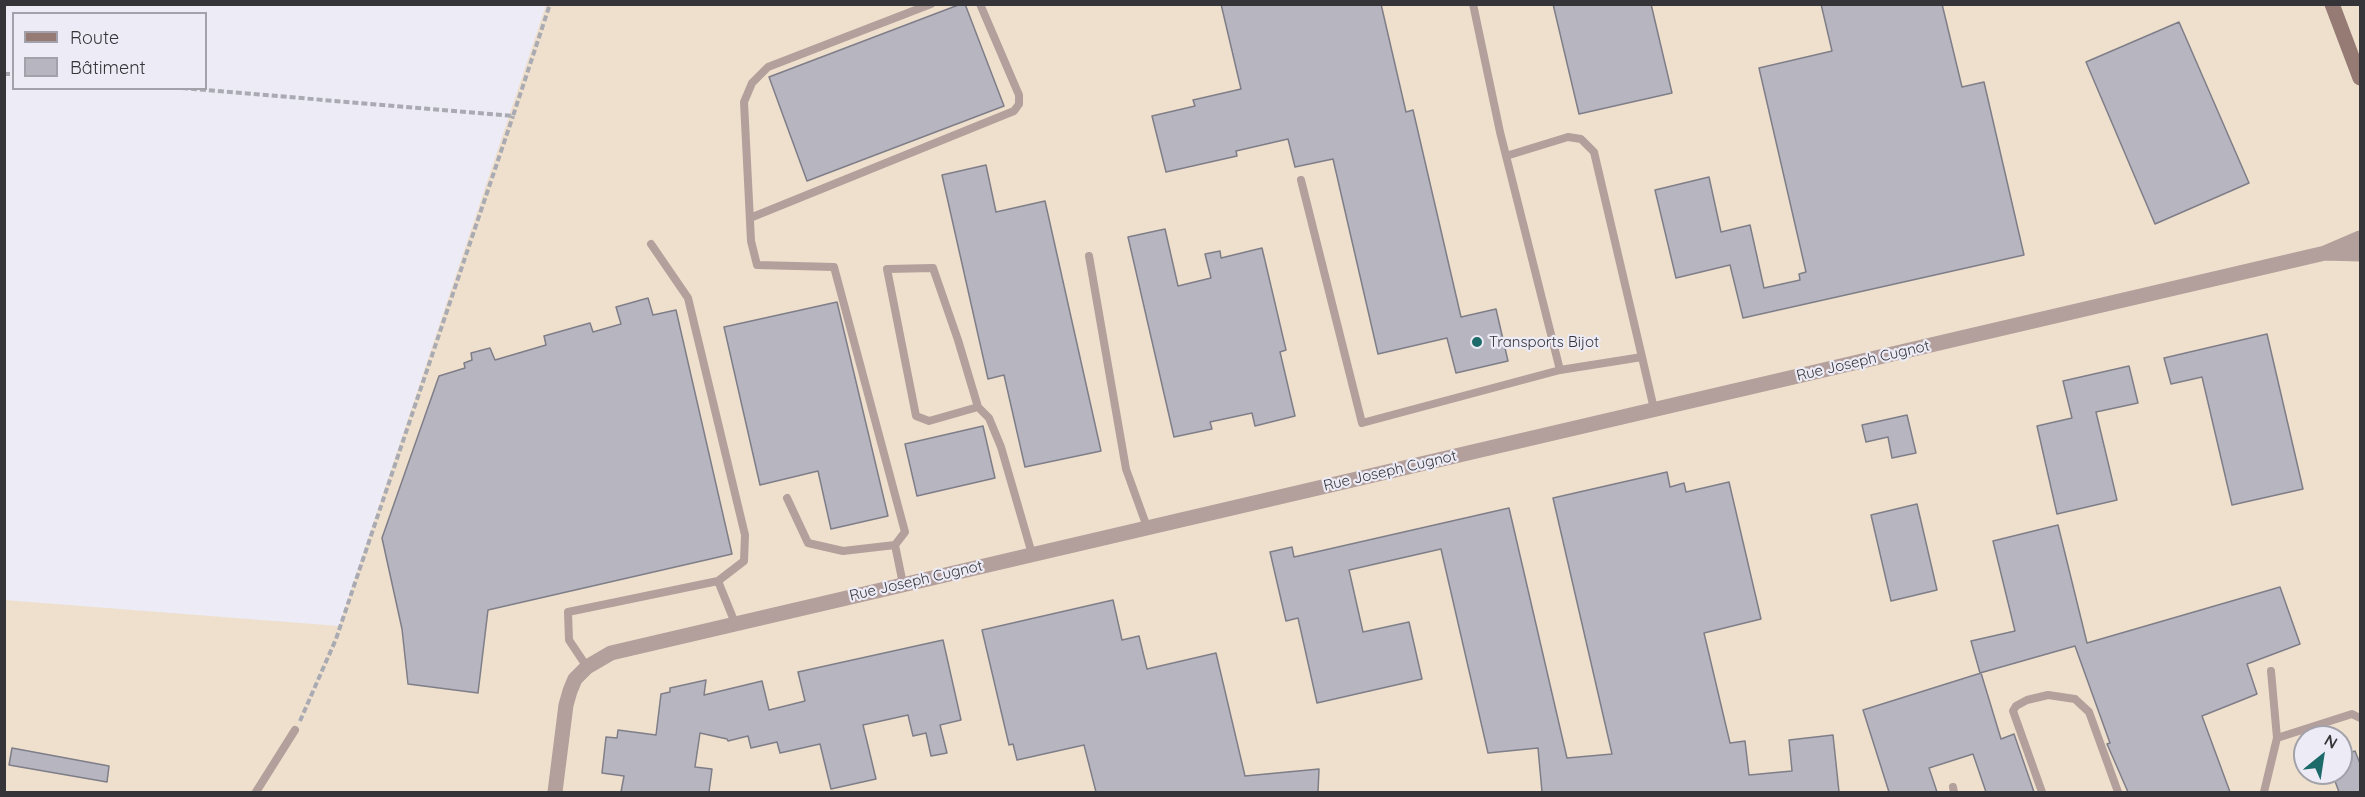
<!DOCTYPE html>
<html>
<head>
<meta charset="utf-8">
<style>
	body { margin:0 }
	#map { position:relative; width:2365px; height:797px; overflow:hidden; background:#ecebf6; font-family:Quicksand,sans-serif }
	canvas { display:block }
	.frame { position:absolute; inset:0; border:6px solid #353539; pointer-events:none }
	.legend { position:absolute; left:12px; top:12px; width:195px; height:78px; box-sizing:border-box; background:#ecebf6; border:2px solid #a3a2aa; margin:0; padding:8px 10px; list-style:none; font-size:18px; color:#353539 }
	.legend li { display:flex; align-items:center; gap:12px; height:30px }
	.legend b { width:30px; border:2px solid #a3a2aa }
	.north { position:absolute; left:2293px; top:725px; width:60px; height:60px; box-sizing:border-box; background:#ecebf6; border:2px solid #a3a2aa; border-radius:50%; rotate:30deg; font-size:16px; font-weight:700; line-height:24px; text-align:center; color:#353539 }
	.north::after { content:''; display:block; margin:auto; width:21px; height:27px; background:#1d6a6b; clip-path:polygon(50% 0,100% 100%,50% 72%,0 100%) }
</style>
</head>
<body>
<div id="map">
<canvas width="2365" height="797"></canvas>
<div class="frame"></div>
<ul class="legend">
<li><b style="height:8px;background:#967a74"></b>Route</li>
<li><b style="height:16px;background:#b6b5c0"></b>Bâtiment</li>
</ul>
<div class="north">N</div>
</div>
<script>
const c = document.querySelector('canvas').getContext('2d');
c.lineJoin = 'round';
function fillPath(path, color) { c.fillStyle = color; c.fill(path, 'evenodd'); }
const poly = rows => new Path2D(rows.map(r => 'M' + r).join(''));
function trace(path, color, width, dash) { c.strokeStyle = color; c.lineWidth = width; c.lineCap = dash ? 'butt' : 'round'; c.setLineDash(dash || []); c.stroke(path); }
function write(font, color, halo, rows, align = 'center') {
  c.font = font + ' Quicksand,sans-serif'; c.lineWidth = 4.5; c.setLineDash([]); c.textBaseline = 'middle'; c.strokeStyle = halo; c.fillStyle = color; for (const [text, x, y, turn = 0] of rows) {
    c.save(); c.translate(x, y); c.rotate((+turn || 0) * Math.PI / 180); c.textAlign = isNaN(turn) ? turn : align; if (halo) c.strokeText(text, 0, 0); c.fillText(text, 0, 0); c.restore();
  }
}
fillPath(poly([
	[546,5,2360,5,2360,792,5,792,4,600,339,626],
	[2305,737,2341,737,2341,773,2305,773]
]), '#eee0cd');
const building = poly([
	[961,4,965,4,1004,106,807,181,769,77,961,4],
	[1221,4,1381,4,1406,112,1413,110,1461,317,1496,309,1508,361,1456,373,1447,338,1378,354,1333,159,1295,167,1288,139,1236,151,1237,156,1166,172,1152,116,1195,106,1193,100,1241,89,1221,4],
	[1553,4,1651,4,1672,93,1579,114,1553,4],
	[1821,4,1942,4,1962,87,1984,82,2024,255,1743,318,1730,265,1676,278,1655,190,1709,177,1721,232,1750,225,1764,288,1800,280,1799,274,1806,272,1759,68,1832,51,1821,4],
	[2179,22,2249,183,2155,224,2086,62,2179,22],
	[986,165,996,212,1045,201,1101,451,1025,467,1004,375,988,379,942,175,986,165],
	[1165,229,1178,286,1211,278,1205,254,1220,251,1221,258,1262,248,1286,350,1280,352,1295,416,1255,426,1252,413,1210,422,1212,429,1174,437,1128,237,1165,229],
	[648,298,653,315,676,310,732,554,488,610,478,693,408,684,402,629,382,538,439,376,465,368,464,363,472,360,471,353,490,348,495,360,546,345,544,336,590,323,593,332,621,324,616,307,648,298],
	[837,302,888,516,831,529,818,471,760,485,724,327,837,302],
	[2267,334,2303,489,2232,505,2202,377,2171,384,2164,358,2267,334],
	[2129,366,2138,403,2096,412,2117,500,2057,514,2037,426,2072,418,2063,381,2129,366],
	[1907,415,1916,453,1892,458,1888,437,1866,442,1862,425,1907,415],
	[983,426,995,478,917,496,905,444,983,426],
	[1667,472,1670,487,1684,483,1686,492,1729,482,1761,619,1704,633,1730,743,1745,741,1749,775,1792,771,1789,740,1833,735,1839,792,1542,792,1538,748,1488,753,1441,549,1349,570,1363,632,1409,622,1422,679,1317,703,1298,618,1286,621,1270,552,1292,547,1294,557,1509,508,1567,758,1612,754,1553,498,1667,472],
	[1917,504,1937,590,1891,601,1871,515,1917,504],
	[2058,525,2087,643,2280,587,2300,644,2247,664,2257,694,2202,716,2230,792,2128,792,2107,744,2110,743,2075,646,1980,673,1971,641,2015,631,1993,541,2058,525],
	[1113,600,1122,640,1139,636,1147,669,1216,653,1245,776,1319,769,1318,792,1096,792,1084,745,1017,760,1013,744,1009,745,982,630,1113,600],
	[943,640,961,720,940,725,947,753,931,756,926,733,913,736,908,715,863,725,876,779,831,789,820,744,780,753,777,742,751,748,748,736,728,741,727,739,700,733,695,767,712,769,709,792,621,792,624,776,602,773,606,737,617,738,618,730,656,735,661,694,670,692,670,688,706,680,704,695,762,681,769,710,805,701,798,672,943,640],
	[1981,673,2001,739,2014,734,2034,792,1986,792,1973,754,1929,768,1937,792,1889,792,1863,710,1981,673],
	[12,748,109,766,107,782,9,765,12,748],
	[2355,751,2361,766,2361,792,2339,792,2332,773,2341,773,2341,756,2355,751]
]);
fillPath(building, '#b6b5c0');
trace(building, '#7f7e88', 1.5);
trace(poly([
	[4,74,14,74],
	[182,88,513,116,550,4],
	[300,721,336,639,513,116]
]), '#aaaab2', 4, [6, 3]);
trace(poly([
	[1473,4,1500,132,1560,370,1642,357,1654,409],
	[1506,156,1568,137,1581,139,1594,152,1642,357],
	[1301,180,1362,423,1560,370],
	[750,218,1014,111,1019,104,1019,95,980,4],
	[651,244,688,298,745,535,744,561,718,581],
	[1089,256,1126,469,1147,527],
	[933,268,958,340,978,407,929,421,916,416,887,269,933,268],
	[978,407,989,418,1001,447,1032,554],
	[787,498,808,543,843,551,895,545],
	[903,584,895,545,905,532,834,267,757,265,751,241,744,102,752,83,768,67,931,4],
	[587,667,569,640,568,612,718,581,735,623],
	[2277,738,2352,714,2360,718],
	[1953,787,1954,792],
	[256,792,295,730],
	[2042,792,2013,711,2016,706,2027,700,2048,695,2075,699,2089,712,2118,792],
	[2264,792,2277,738,2271,671]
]), '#b39f9b', 8);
trace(poly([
	[2360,238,2325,253,2360,254],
	[555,792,566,705,570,691,575,679,587,667,611,653,2325,253]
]), '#b39f9b', 15);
trace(poly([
	[2332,4,2360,78]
]), '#967a74', 15);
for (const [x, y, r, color] of [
	[1477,342,6,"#1d6a6b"]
]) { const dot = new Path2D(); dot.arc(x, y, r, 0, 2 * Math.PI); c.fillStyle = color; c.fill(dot); trace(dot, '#ecebf6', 2); }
write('15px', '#353539', '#ecebf6', [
	["Transports Bijot",1489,342]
], 'left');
write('15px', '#353539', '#ecebf6', [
	["Rue Joseph Cugnot",1863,361,-13],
	["Rue Joseph Cugnot",1390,471,-13],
	["Rue Joseph Cugnot",916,581,-13]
]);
</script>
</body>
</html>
